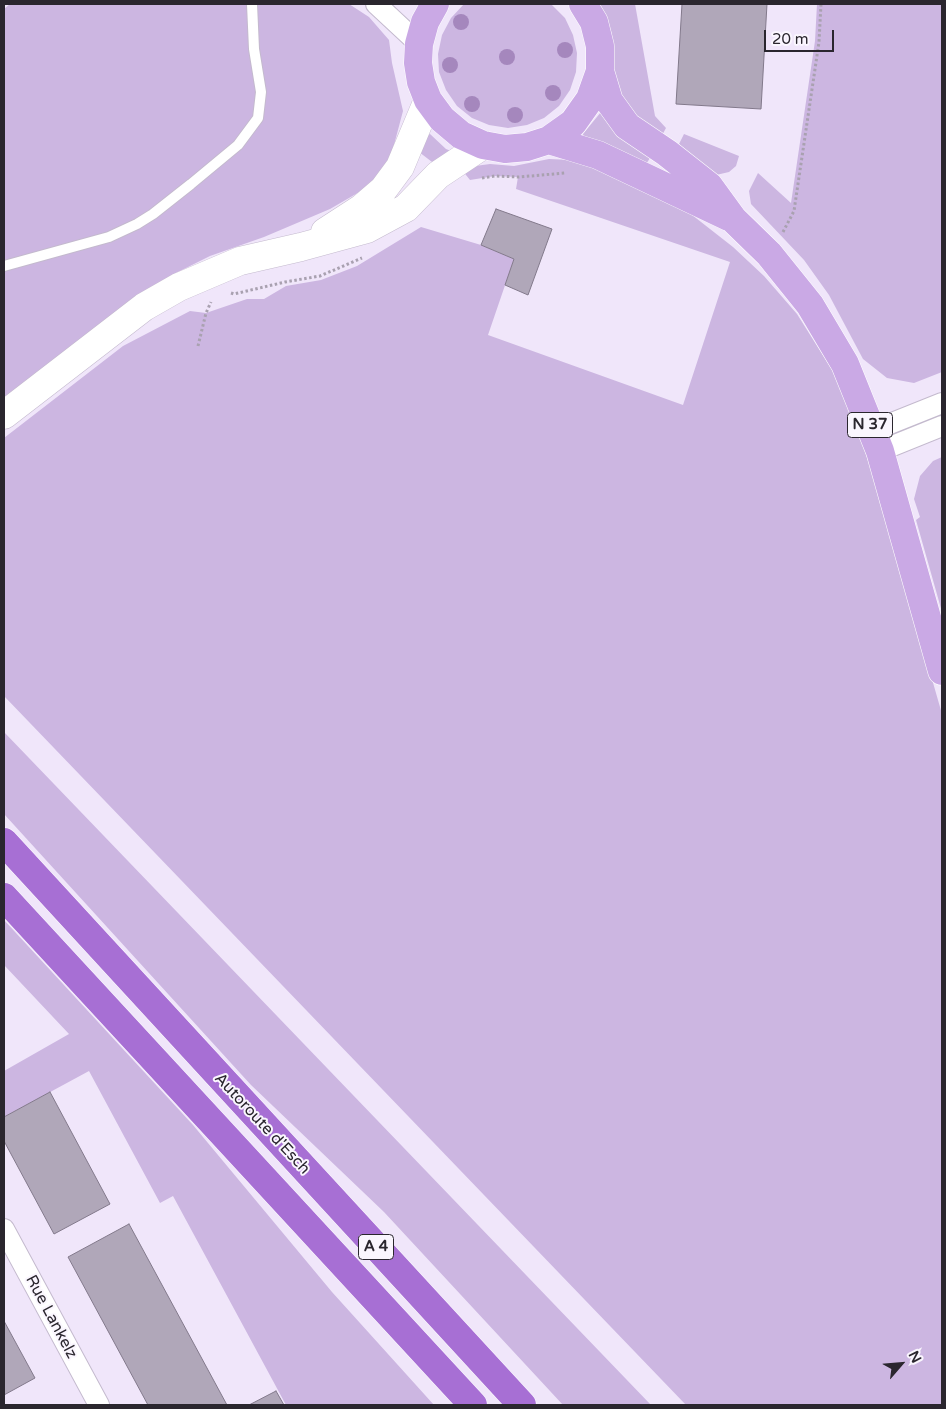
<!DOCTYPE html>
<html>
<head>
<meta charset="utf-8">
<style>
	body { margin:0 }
	#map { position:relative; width:946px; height:1409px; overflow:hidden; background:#f0e6fa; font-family:"Varela Round",sans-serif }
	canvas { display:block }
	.frame { position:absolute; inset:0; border:5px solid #2a262e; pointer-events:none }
	.north { position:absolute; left:876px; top:1339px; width:50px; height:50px; -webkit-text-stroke:4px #faf6fe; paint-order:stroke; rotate:63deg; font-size:14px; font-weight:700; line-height:20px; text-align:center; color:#2a262e }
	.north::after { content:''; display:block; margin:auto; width:18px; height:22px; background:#2a262e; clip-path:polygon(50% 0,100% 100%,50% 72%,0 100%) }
	.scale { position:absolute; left:764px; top:30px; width:70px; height:22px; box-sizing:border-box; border:2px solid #2a262e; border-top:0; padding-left:6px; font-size:15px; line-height:18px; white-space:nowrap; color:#2a262e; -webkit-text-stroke:4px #faf6fe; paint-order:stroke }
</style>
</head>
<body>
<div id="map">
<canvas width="946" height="1409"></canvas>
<div class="frame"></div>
<div class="north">N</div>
<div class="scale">20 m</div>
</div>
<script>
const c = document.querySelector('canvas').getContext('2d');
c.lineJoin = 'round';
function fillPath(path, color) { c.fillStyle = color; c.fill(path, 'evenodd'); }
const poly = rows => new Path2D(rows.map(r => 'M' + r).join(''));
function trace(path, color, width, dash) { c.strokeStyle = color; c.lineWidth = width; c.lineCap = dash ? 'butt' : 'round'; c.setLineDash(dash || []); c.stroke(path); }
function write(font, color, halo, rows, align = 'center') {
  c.font = font + ' "Varela Round",sans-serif'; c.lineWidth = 4; c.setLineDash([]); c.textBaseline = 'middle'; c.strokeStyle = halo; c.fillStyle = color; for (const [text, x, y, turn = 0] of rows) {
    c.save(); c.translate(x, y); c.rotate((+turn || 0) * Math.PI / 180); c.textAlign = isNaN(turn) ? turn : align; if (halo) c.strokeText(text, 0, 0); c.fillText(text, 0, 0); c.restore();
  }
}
fillPath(poly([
	[10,4,349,4,369,17,389,40,392,63,403,111,390,160,368,187,330,209,264,237,210,256,172,275,137,296,4,400,4,9],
	[464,4,551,4,565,18,573,35,577,53,576,72,570,90,559,106,544,118,527,125,508,128,489,125,472,118,457,106,446,90,439,72,438,54,442,35,451,18],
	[600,4,635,4,655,116,666,128,660,139,628,117,613,75,614,55,611,31],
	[817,4,942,4,942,372,914,383,887,378,863,359,829,295,804,260,751,204,749,191,758,173,791,203,815,41],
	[601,112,653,153,645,166,584,140,583,134],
	[430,134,446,149,451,151,436,165,419,152,426,135],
	[684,134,739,156,736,166,729,172,716,175,679,144],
	[549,159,571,160,593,165,687,211,733,247,764,276,797,314,834,373,859,434,876,484,942,714,942,1405,686,1405,4,696,4,438,123,346,190,311,206,313,247,299,264,299,286,286,321,280,357,266,421,227,481,245,514,259,488,335,683,405,730,262,516,189,518,177,495,176,470,180,462,170,468,167,490,164,514,166],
	[942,457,942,612,916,520,920,517,914,499,920,476,933,461],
	[4,732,651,1405,563,1405,384,1212,251,1085,4,814],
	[4,920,193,1125,332,1292,434,1405,286,1405,173,1196,160,1203,89,1071,4,1117,4,1071,69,1034,4,965]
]), '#ccb6e1');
const building = poly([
	[682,4,767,4,761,109,676,104,682,4],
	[496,209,552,229,528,295,505,285,514,259,481,245,496,209],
	[50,1092,110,1204,54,1234,4,1141,4,1117,50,1092],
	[129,1224,227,1405,148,1405,68,1257,129,1224],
	[4,1321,35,1378,4,1395,4,1321],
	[276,1391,284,1405,249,1405,276,1391]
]);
fillPath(building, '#b0a7b9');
trace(building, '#82798b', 1);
const lane = poly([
	[4,266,109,237,137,224,153,214,191,184,238,145,258,118,261,92,254,49,252,4]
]);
const street = poly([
	[376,4,419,44],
	[872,431,942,403],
	[880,451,942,426],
	[4,1229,99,1405]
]);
const secondary = poly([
	[325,232,362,208,383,190,400,167,428,100],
	[4,415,144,307,179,287,240,261,301,247,367,229,406,208,438,175,483,145]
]);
const primary = poly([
	[435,4,425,22,419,44,418,63,421,82,428,100,442,119,461,135,483,145,505,149,527,147,549,140,573,123,590,99,600,71,600,46,594,22,583,4],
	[600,71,609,101,627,126,667,153,709,186,733,219,769,254,810,305,845,364,880,451,942,671],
	[549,140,598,155,729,217]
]);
const highway = poly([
	[4,842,522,1405],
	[4,897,473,1405]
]);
trace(lane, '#c4bace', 12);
trace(street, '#c4bace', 22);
trace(secondary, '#c4bace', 29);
trace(primary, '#fff', 29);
trace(highway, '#fff', 29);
trace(poly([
	[482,178,495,176,519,177,565,173],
	[783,232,794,211,819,42,821,4],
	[231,293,234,294,285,282,320,276,362,258],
	[198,346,206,313,211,302]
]), '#a9a1b0', 3, [2.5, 2.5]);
trace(lane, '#fff', 10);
trace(street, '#fff', 20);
trace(secondary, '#fff', 28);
trace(primary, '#caa9e5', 28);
trace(highway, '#a76fd4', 28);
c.fillStyle = '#a587bd';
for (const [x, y] of [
	[461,22],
	[565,50],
	[507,57],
	[450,65],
	[553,93],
	[472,104],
	[515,115]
]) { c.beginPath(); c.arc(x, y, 8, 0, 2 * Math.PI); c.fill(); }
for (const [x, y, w] of [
	[870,425,45],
	[376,1247,35]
]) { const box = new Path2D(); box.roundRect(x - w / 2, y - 12.5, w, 25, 4); c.fillStyle = '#faf6fe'; c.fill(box); trace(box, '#2a262e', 1); }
write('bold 15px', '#2a262e', null, [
	["N 37",870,425],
	["A 4",376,1247]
]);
write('16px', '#2a262e', '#faf6fe', [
	["Autoroute d'Esch",262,1124,47],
	["Rue Lankelz",51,1317,62]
]);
</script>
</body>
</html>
